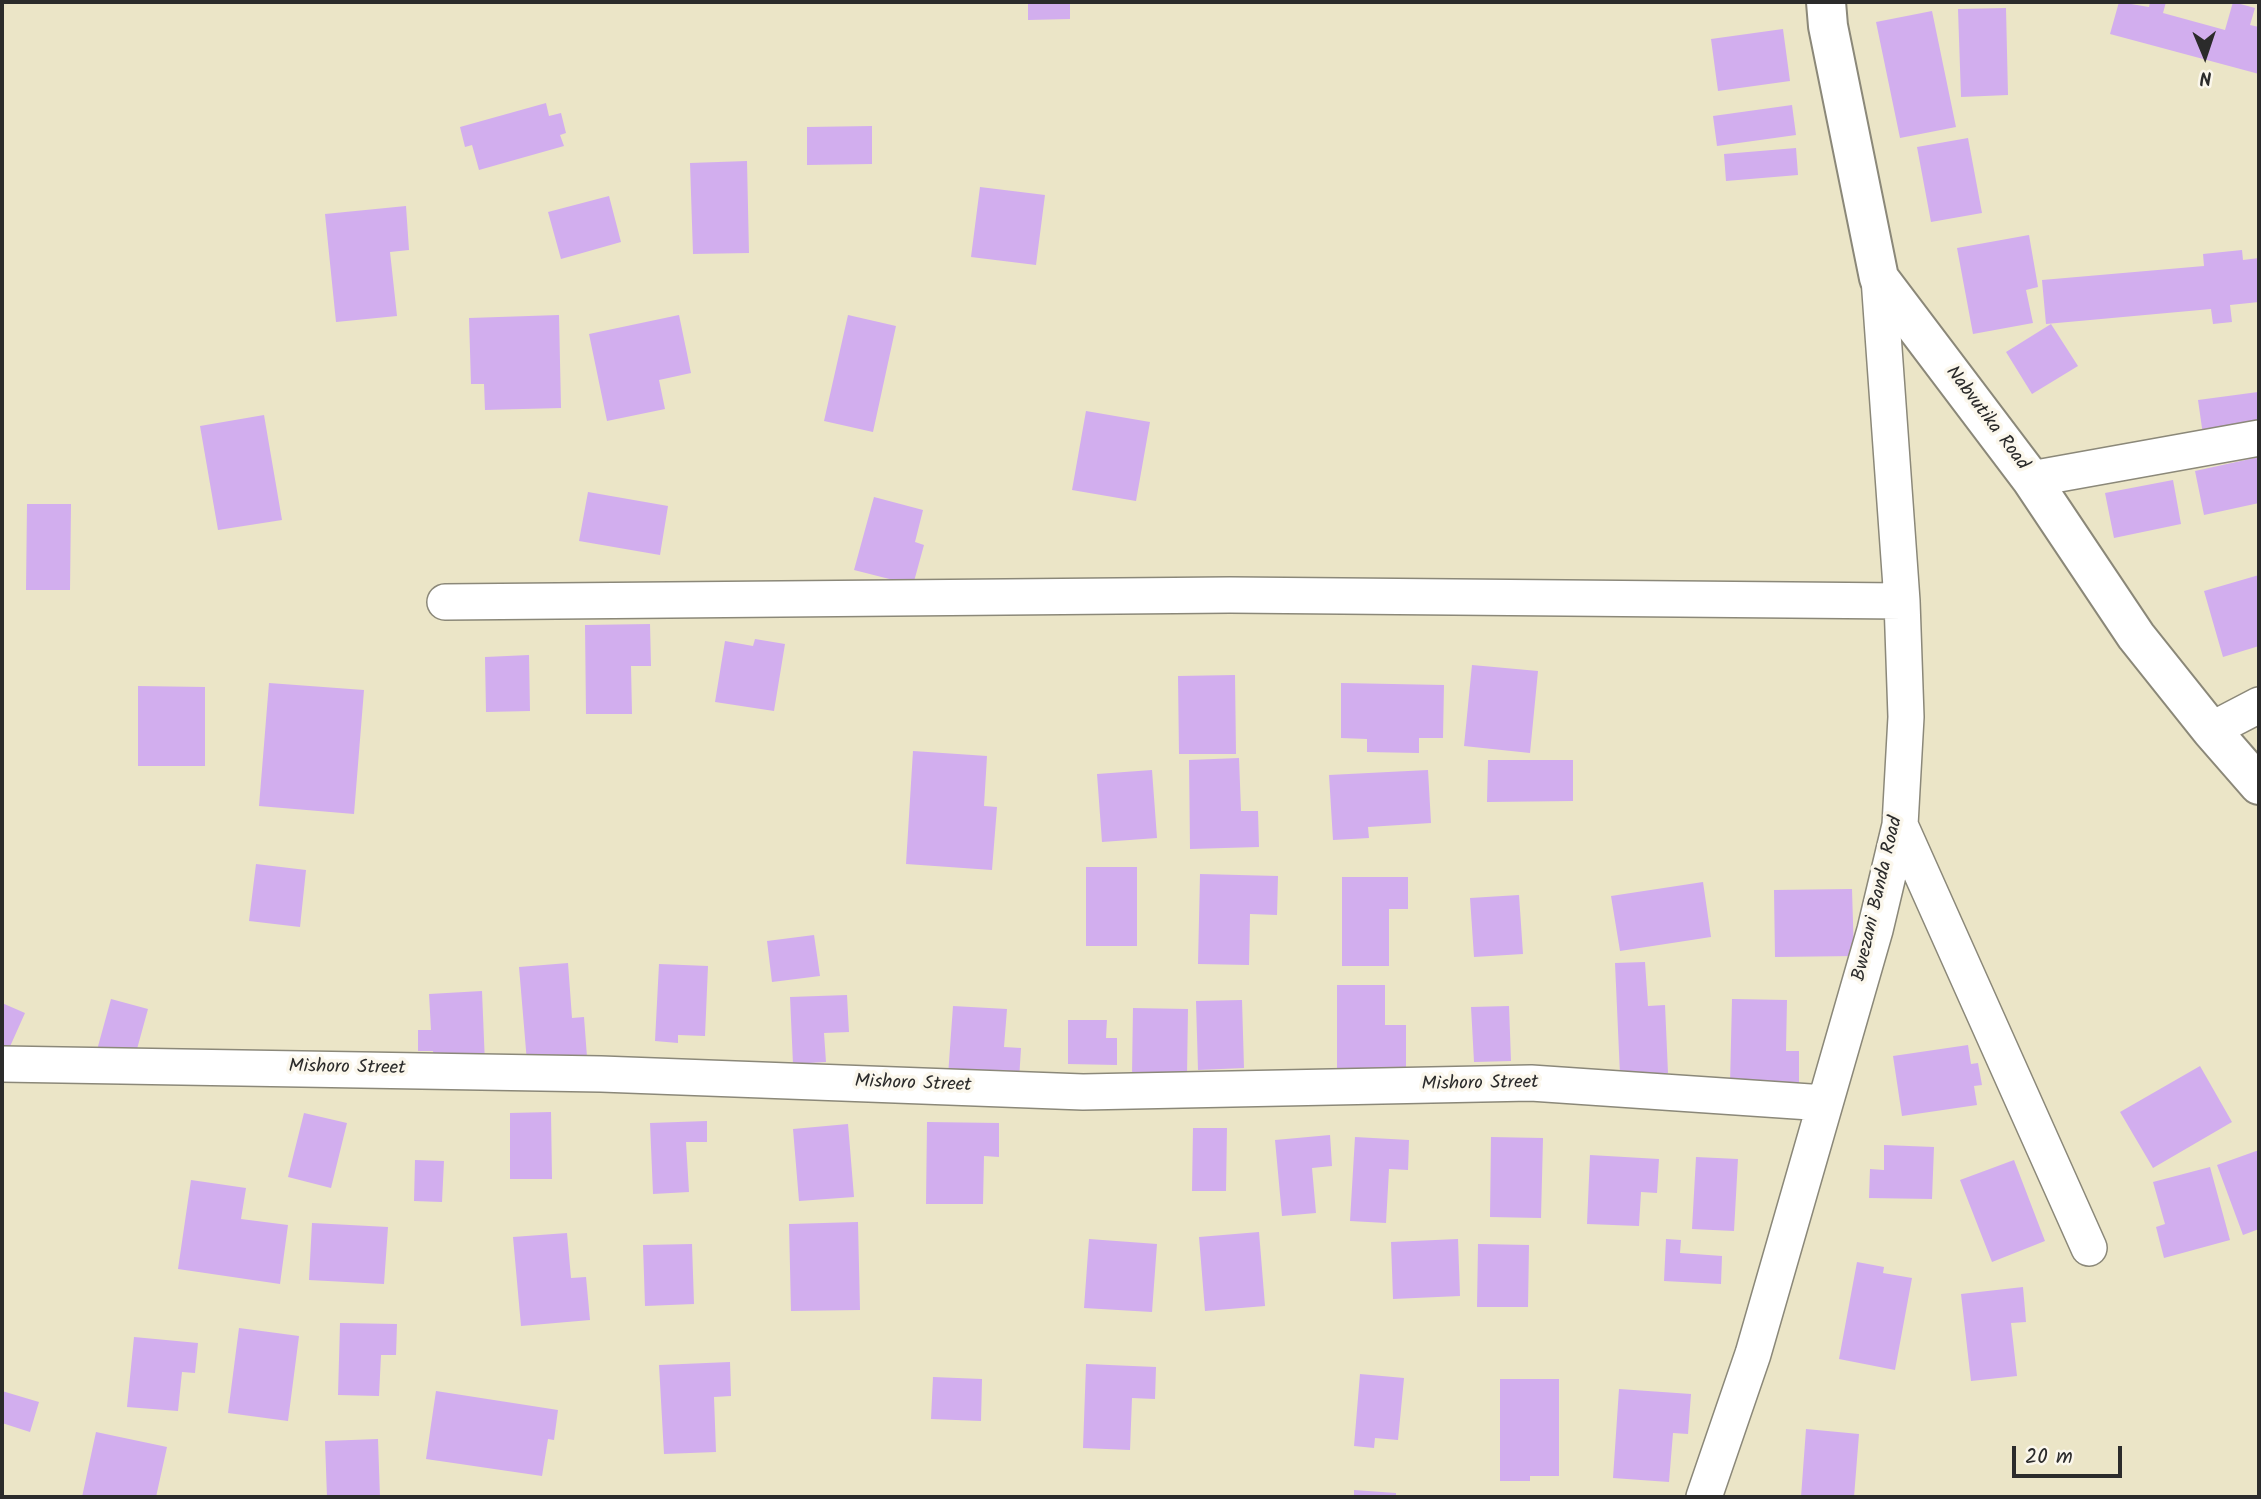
<!DOCTYPE html>
<html>
<head>
<meta charset="utf-8">
<style>
	body { margin:0 }
	#map { position:relative; width:2261px; height:1499px; overflow:hidden; background:#ebe5c7; font-family:Kalam,sans-serif }
	canvas { display:block }
	.frame { position:absolute; inset:0; border:4px solid #2b2b2b; pointer-events:none }
	.north { position:absolute; left:2170px; top:21px; width:70px; height:70px; -webkit-text-stroke:5px #fbf7ec; paint-order:stroke; rotate:178deg; font-size:19px; font-weight:700; line-height:28px; text-align:center; color:#2b2b2b }
	.north::after { content:''; display:block; margin:auto; width:24px; height:32px; background:#2b2b2b; clip-path:polygon(50% 0,100% 100%,50% 72%,0 100%) }
	.scale { position:absolute; left:2012px; top:1446px; width:110px; height:32px; box-sizing:border-box; border:4px solid #2b2b2b; border-top:0; padding-left:9px; font-size:21px; line-height:24px; white-space:nowrap; color:#2b2b2b; -webkit-text-stroke:5px #fbf7ec; paint-order:stroke }
</style>
</head>
<body>
<div id="map">
<canvas width="2261" height="1499"></canvas>
<div class="frame"></div>
<div class="north">N</div>
<div class="scale">20 m</div>
</div>
<script>
const c = document.querySelector('canvas').getContext('2d');
c.lineJoin = 'round';
function fillPath(path, color) { c.fillStyle = color; c.fill(path, 'evenodd'); }
const poly = rows => new Path2D(rows.map(r => 'M' + r).join(''));
function trace(path, color, width, dash) { c.strokeStyle = color; c.lineWidth = width; c.lineCap = dash ? 'butt' : 'round'; c.setLineDash(dash || []); c.stroke(path); }
function write(font, color, halo, rows, align = 'center') {
  c.font = font + ' Kalam,sans-serif'; c.lineWidth = 7; c.setLineDash([]); c.textBaseline = 'middle'; c.strokeStyle = halo; c.fillStyle = color; for (const [text, x, y, turn = 0] of rows) {
    c.save(); c.translate(x, y); c.rotate((+turn || 0) * Math.PI / 180); c.textAlign = isNaN(turn) ? turn : align; if (halo) c.strokeText(text, 0, 0); c.fillText(text, 0, 0); c.restore();
  }
}
fillPath(poly([
	[1028,2,1070,2,1070,19,1028,20],
	[2119,2,2149,7,2150,2,2166,2,2163,13,2225,30,2233,2,2255,8,2250,25,2259,27,2259,74,2110,34],
	[2006,8,2008,95,1961,97,1958,9],
	[1932,11,1956,127,1900,138,1876,22],
	[1783,29,1790,81,1718,91,1711,39],
	[546,103,549,116,561,113,566,133,560,135,564,146,479,170,472,145,465,147,460,127],
	[1792,105,1796,135,1717,146,1713,116],
	[872,126,872,164,807,165,807,127],
	[1968,138,1982,213,1931,222,1917,147],
	[1796,148,1798,175,1726,181,1724,154],
	[747,161,749,253,693,254,690,163],
	[980,187,1045,195,1036,265,971,257],
	[609,196,621,242,561,259,548,212],
	[406,206,409,250,390,252,397,316,336,322,325,214],
	[2029,235,2038,287,2026,290,2033,323,1973,334,1957,248],
	[2242,250,2243,260,2259,258,2259,302,2230,305,2232,322,2213,324,2211,309,2046,324,2042,280,2204,266,2203,254],
	[559,315,561,408,485,410,484,384,471,384,469,318],
	[679,315,691,373,659,380,665,409,607,421,589,334],
	[848,315,896,326,873,432,824,421],
	[2051,324,2078,366,2032,394,2006,352],
	[2258,392,2259,434,2204,442,2198,400],
	[1086,411,1150,422,1136,501,1072,490],
	[264,415,282,520,218,530,200,426],
	[2259,457,2259,503,2204,515,2195,471],
	[2173,480,2181,524,2114,538,2105,493],
	[588,492,668,506,660,555,579,541],
	[874,497,923,510,915,542,924,545,913,585,854,570],
	[27,504,71,504,70,590,26,590],
	[2259,575,2259,646,2223,657,2204,591],
	[650,624,651,666,631,666,632,714,586,714,585,625],
	[755,639,785,644,774,711,715,702,725,641,753,646],
	[529,655,530,711,486,712,485,657],
	[1472,665,1538,671,1530,753,1464,746],
	[1235,675,1236,754,1179,754,1178,676],
	[269,683,364,690,354,814,259,806],
	[1341,683,1444,685,1443,738,1419,738,1419,753,1367,752,1367,739,1341,738],
	[138,686,205,687,205,766,138,766],
	[913,751,987,756,984,806,997,807,992,870,906,864],
	[1239,758,1241,811,1258,811,1259,847,1190,849,1189,760],
	[1488,760,1573,760,1573,801,1487,802],
	[1152,770,1157,838,1102,842,1097,774],
	[1428,770,1431,823,1368,827,1369,838,1333,840,1329,775],
	[256,864,306,870,300,927,249,921],
	[1086,867,1137,867,1137,946,1086,946],
	[1200,874,1278,876,1277,915,1250,914,1249,965,1198,964],
	[1342,877,1408,877,1408,909,1389,909,1389,966,1342,966],
	[1703,882,1711,937,1620,951,1611,896],
	[1852,889,1854,956,1775,957,1774,890],
	[1519,895,1523,954,1474,957,1470,898],
	[814,935,820,976,772,982,767,941],
	[1645,962,1648,1006,1665,1005,1668,1073,1620,1075,1615,963],
	[568,963,572,1018,584,1017,587,1057,527,1062,519,967],
	[659,964,708,966,705,1036,678,1035,678,1043,655,1041],
	[1337,985,1385,985,1385,1025,1406,1025,1406,1071,1337,1071],
	[482,991,485,1064,434,1066,433,1051,418,1051,418,1030,431,1030,429,994],
	[847,995,849,1032,824,1033,826,1062,793,1064,790,997],
	[111,999,148,1009,134,1060,97,1050],
	[1732,999,1787,1000,1786,1051,1799,1051,1799,1086,1730,1085],
	[1242,1000,1244,1068,1198,1070,1196,1001],
	[2,1003,25,1013,8,1051,2,1048],
	[953,1006,1007,1009,1004,1047,1021,1048,1019,1080,948,1076],
	[1509,1006,1511,1061,1474,1062,1471,1007],
	[1133,1008,1188,1009,1187,1076,1132,1075],
	[1068,1020,1107,1020,1106,1038,1117,1038,1117,1065,1068,1064],
	[1968,1045,1971,1064,1978,1063,1982,1085,1974,1086,1977,1105,1902,1116,1893,1056],
	[2200,1066,2232,1122,2153,1168,2120,1112],
	[551,1112,552,1179,510,1179,510,1113],
	[304,1113,347,1123,331,1188,288,1177],
	[707,1121,707,1142,686,1142,689,1192,653,1194,650,1123],
	[927,1122,999,1123,999,1157,984,1156,983,1204,926,1204],
	[848,1124,854,1197,799,1201,793,1129],
	[1193,1128,1227,1128,1226,1191,1192,1191],
	[1330,1135,1332,1166,1312,1168,1316,1213,1282,1216,1275,1140],
	[1355,1137,1409,1140,1408,1170,1389,1169,1386,1223,1350,1221],
	[1491,1137,1543,1138,1541,1218,1490,1217],
	[1884,1145,1934,1147,1932,1199,1869,1198,1870,1169,1884,1170],
	[2259,1150,2259,1229,2243,1235,2217,1165],
	[1590,1155,1659,1159,1657,1193,1641,1192,1639,1226,1587,1224],
	[1696,1157,1738,1159,1734,1231,1692,1229],
	[415,1160,444,1161,442,1202,414,1201],
	[2014,1160,2045,1241,1992,1262,1960,1180],
	[2210,1167,2230,1240,2164,1258,2156,1227,2165,1224,2153,1182],
	[191,1180,246,1188,241,1219,288,1225,280,1284,178,1269],
	[858,1222,860,1310,791,1311,789,1224],
	[312,1223,388,1227,384,1284,309,1280],
	[1259,1232,1265,1306,1205,1311,1199,1237],
	[567,1233,571,1278,586,1277,590,1320,521,1326,513,1237],
	[1089,1239,1157,1244,1152,1312,1084,1308],
	[1458,1239,1460,1296,1393,1299,1391,1242],
	[1666,1239,1681,1240,1680,1253,1722,1256,1721,1284,1664,1281],
	[692,1244,694,1304,645,1306,643,1245],
	[1478,1244,1529,1245,1528,1307,1477,1307],
	[1857,1262,1884,1267,1883,1273,1912,1278,1895,1370,1839,1359],
	[2023,1287,2026,1322,2011,1323,2017,1376,1971,1381,1961,1294],
	[340,1323,397,1324,396,1355,381,1355,379,1396,338,1395],
	[239,1328,299,1336,288,1421,228,1413],
	[134,1337,198,1343,195,1373,182,1372,178,1411,127,1407],
	[730,1362,731,1396,714,1397,716,1452,664,1454,659,1365],
	[1086,1364,1156,1367,1155,1399,1132,1398,1130,1450,1083,1448],
	[1360,1374,1404,1378,1398,1440,1375,1438,1374,1448,1354,1446],
	[933,1377,982,1379,981,1421,931,1419],
	[1500,1379,1559,1379,1559,1476,1530,1476,1530,1481,1500,1481],
	[1619,1389,1691,1394,1688,1434,1673,1433,1669,1482,1613,1478],
	[2,1391,39,1402,30,1432,2,1423],
	[436,1391,558,1410,554,1440,548,1439,542,1476,426,1459],
	[1806,1429,1859,1434,1854,1497,1801,1497],
	[96,1432,167,1447,156,1497,82,1497],
	[378,1439,380,1497,327,1497,325,1441],
	[1354,1490,1396,1493,1396,1497,1354,1497]
]), '#d2aeee');
const minor = poly([
	[2031,479,2259,438],
	[445,602,1230,595,1902,601],
	[2211,730,2259,705],
	[1900,825,2089,1248],
	[2,1064,601,1074,1083,1092,1531,1083,1825,1103],
	[1704,1497,1753,1354,1875,930,1900,825,1906,717,1902,601,1879,278]
]);
const tertiary = poly([
	[1826,2,1828,26,1879,278,2031,479,2136,636,2211,730,2259,785]
]);
trace(minor, '#8b8879', 38);
trace(tertiary, '#8b8879', 42);
trace(minor, '#fff', 35);
trace(tertiary, '#fff', 38);
write('19px', '#2b2b2b', '#fbf7ec', [
	["Nabvutika Road",1986,419,53],
	["Bwezani Banda Road",1879,899,-77],
	["Mishoro Street",347,1069,1],
	["Mishoro Street",913,1085,2],
	["Mishoro Street",1480,1085,-1]
]);
</script>
</body>
</html>
